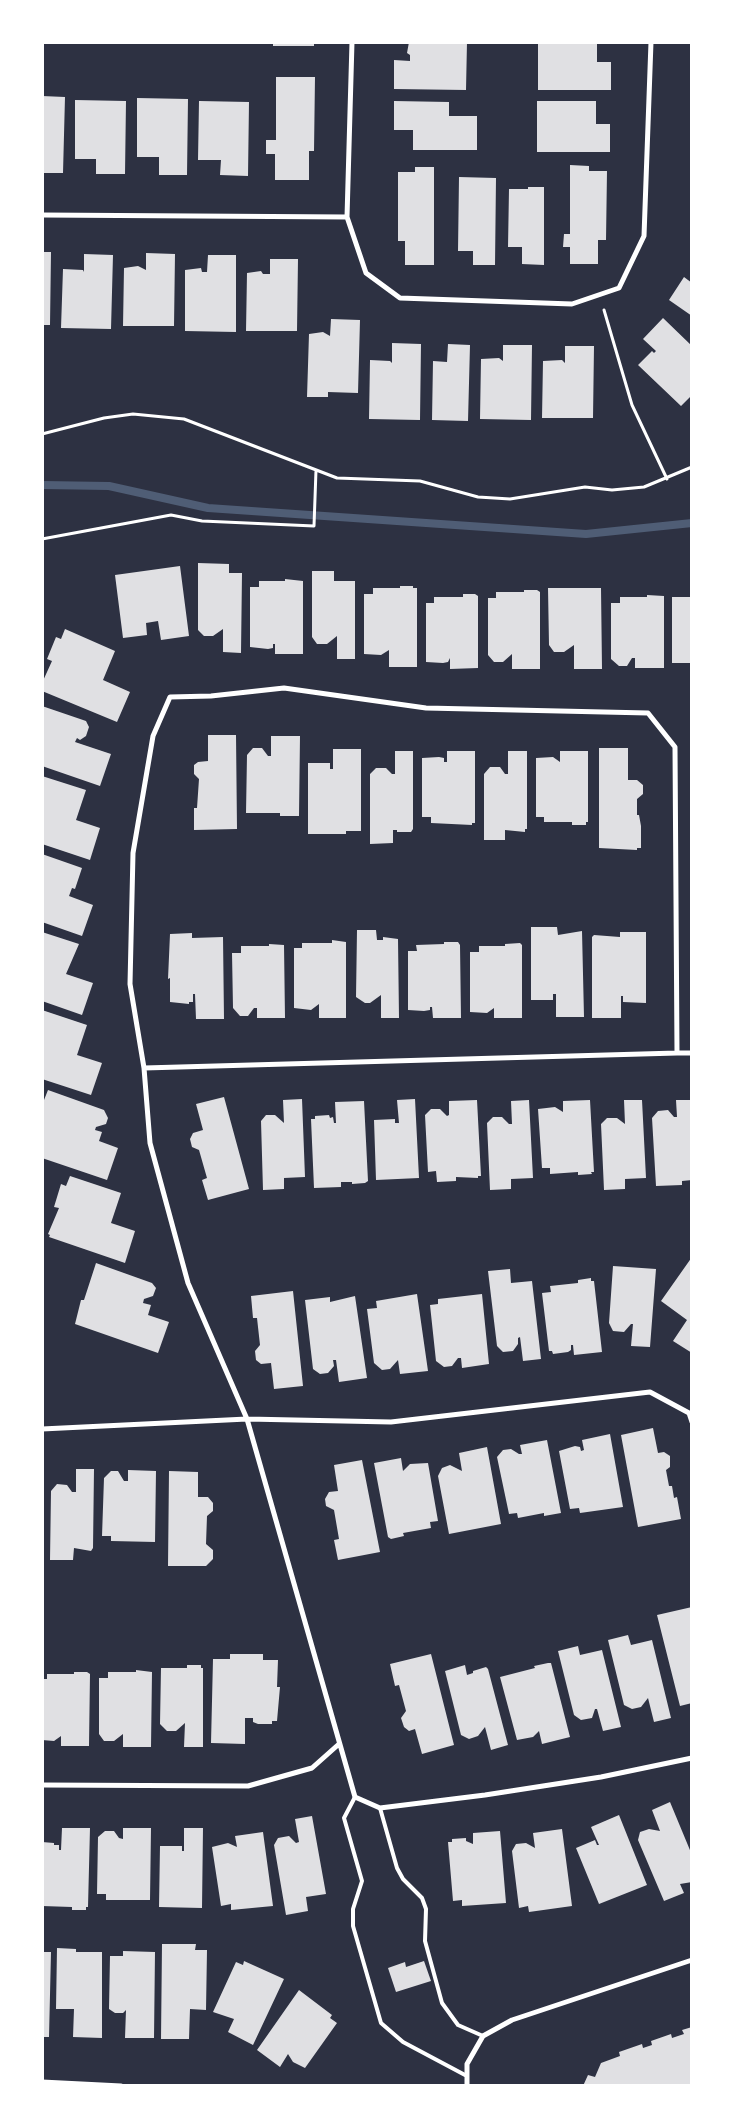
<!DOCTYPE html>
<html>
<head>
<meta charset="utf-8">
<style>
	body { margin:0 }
	#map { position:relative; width:734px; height:2128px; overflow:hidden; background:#2d3142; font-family:"Nunito Sans",sans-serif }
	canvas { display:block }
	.frame { position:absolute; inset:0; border:44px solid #fff; pointer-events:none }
</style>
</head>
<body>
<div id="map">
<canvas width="734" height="2128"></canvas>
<div class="frame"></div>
</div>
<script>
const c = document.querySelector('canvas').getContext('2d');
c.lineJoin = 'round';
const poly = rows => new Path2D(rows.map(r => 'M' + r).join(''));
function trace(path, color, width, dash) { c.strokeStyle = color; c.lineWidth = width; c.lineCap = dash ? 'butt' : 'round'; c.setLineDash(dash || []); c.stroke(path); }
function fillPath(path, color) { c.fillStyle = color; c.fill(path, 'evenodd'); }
trace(poly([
	[42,485,109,486,208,508,586,534,692,523]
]), '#4f5d75', 8);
fillPath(poly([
	[273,42,314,42,314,46,273,46],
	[409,42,467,42,466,90,394,89,394,60,410,61,410,55,407,53],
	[538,42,597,42,597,62,611,62,611,90,538,90],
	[276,77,315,77,314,151,309,151,309,180,275,180,275,154,266,154,266,140,276,140],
	[42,96,65,97,63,173,42,173],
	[137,98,188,99,187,175,159,175,159,157,137,157],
	[75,100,126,101,125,174,96,174,96,159,75,159],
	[199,101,249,102,248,176,220,175,221,160,198,160],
	[394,101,449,102,449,116,477,116,477,150,413,150,413,130,394,130],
	[537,101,596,101,596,124,610,124,610,152,537,152],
	[570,165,589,166,589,171,607,171,606,240,598,240,598,264,570,264,570,247,563,247,564,234,570,234],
	[415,167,434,167,434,265,405,265,405,241,398,241,398,172,415,172],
	[459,177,496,178,495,265,473,265,473,251,458,251],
	[528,187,544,187,544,265,522,264,522,247,508,247,509,189,528,189],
	[42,252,51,252,50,325,42,325],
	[146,253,175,254,174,326,123,326,124,268,138,266,146,270],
	[84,254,113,255,111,329,61,328,63,269,83,270,84,272],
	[208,255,236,255,236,332,185,331,185,270,201,268,202,272,207,272],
	[270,259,298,259,297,331,246,331,247,273,261,271,263,274,270,274],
	[684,277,692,283,692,316,669,300],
	[663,318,692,346,692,395,681,406,638,365,652,351,654,353,656,351,643,339],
	[331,319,360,320,358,393,328,392,328,397,307,397,309,334,323,332,330,336],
	[392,343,421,344,420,420,369,419,370,360,390,361,392,363],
	[448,344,470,345,468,421,432,420,433,361,447,362],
	[503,345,532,345,531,420,480,419,481,359,499,358,503,361],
	[565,346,594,346,593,418,542,418,543,361,562,360,565,363],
	[198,563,229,564,229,573,242,573,241,653,223,652,223,629,213,636,204,636,198,630],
	[180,566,189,636,161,640,158,621,146,623,147,635,123,638,115,575],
	[312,571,334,571,334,581,355,581,355,659,337,659,337,636,327,644,317,644,312,637],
	[285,579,303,581,303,654,275,654,275,644,273,644,273,648,268,649,250,647,250,587,259,587,259,581,285,581],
	[400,586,413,586,413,588,417,588,417,667,389,667,389,650,381,655,364,654,364,594,373,594,373,588,400,588],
	[548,588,601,588,602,669,574,669,574,645,564,652,554,652,549,645],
	[524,590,537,590,540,592,540,669,512,669,512,654,503,662,494,662,488,655,488,598,496,598,496,592,524,592],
	[463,594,475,594,478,596,478,668,450,669,450,658,448,662,443,663,426,662,426,603,434,603,434,597,463,597],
	[647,595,664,596,664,668,635,668,635,658,632,658,627,666,619,666,611,659,611,603,620,603,620,597,647,597],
	[672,597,692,597,692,663,672,663],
	[65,629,115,651,103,680,130,692,117,722,42,691,42,683,52,661,47,659,56,637,61,639],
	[42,706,86,721,89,727,86,736,80,740,77,738,75,742,111,754,100,786,42,766],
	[208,735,236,735,237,829,194,830,194,808,197,808,199,779,194,774,194,765,198,762,208,761],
	[271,736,300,736,299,816,280,816,280,813,246,813,247,755,253,748,262,748,268,756,271,756],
	[599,748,628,748,628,780,637,780,643,785,643,794,637,799,637,815,639,815,641,826,641,848,637,848,637,850,599,848],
	[333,749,361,749,361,831,346,831,346,834,308,834,308,763,330,763,330,769,333,769],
	[395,751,413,751,413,829,411,832,397,832,397,830,393,830,393,843,370,844,370,774,376,768,386,768,392,774,395,774],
	[447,751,475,751,475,823,472,823,472,825,431,823,431,817,422,817,422,758,439,757,444,758,444,762,447,762],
	[508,751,527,751,527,829,525,829,525,832,505,830,505,840,484,840,484,774,490,767,500,767,505,774,508,774],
	[560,751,588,751,588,822,586,822,586,825,572,825,572,822,544,822,544,817,536,817,536,758,553,757,560,762],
	[42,776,86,790,76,820,100,828,90,860,42,844],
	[42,854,82,868,75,889,72,888,69,896,93,905,82,936,42,922],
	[531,927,557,927,558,935,582,931,584,1017,556,1017,556,994,553,994,553,1000,531,1000],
	[357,930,376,930,377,940,383,940,383,937,398,939,399,1018,381,1018,381,995,370,1003,365,1003,356,997],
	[42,932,79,944,66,974,93,983,82,1015,42,1001],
	[620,932,646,932,646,1003,623,1002,623,996,621,996,621,1018,592,1018,592,937,594,935,620,937],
	[192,933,192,938,223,937,224,1019,196,1019,195,994,193,994,193,1002,189,1002,189,1004,170,1002,170,978,168,979,170,934],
	[332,940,346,942,346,1018,319,1018,319,1004,311,1010,294,1008,294,948,302,948,302,943,332,943],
	[444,942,458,942,460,945,461,1018,433,1018,432,1007,430,1007,430,1010,424,1011,408,1010,408,951,417,951,416,945,444,944],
	[520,943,522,945,522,1018,494,1018,494,1008,487,1013,470,1012,470,952,479,952,479,946,505,946,505,944],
	[269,944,284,945,285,1018,257,1018,257,1008,254,1008,248,1016,240,1016,233,1008,232,953,241,953,241,946,269,946],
	[42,1010,87,1025,77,1055,102,1063,91,1095,42,1079],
	[48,1090,104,1110,108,1118,106,1124,96,1127,95,1130,102,1132,99,1141,118,1148,107,1180,42,1158,42,1105],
	[224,1097,249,1189,208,1200,202,1180,207,1178,199,1150,192,1147,190,1139,193,1133,203,1130,196,1104],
	[302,1099,305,1177,284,1178,284,1189,263,1190,261,1121,266,1115,275,1115,284,1123,283,1100],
	[415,1099,419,1178,376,1180,374,1120,395,1119,395,1123,399,1123,397,1100],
	[477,1100,481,1176,478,1176,478,1178,456,1177,456,1181,437,1182,436,1171,428,1172,425,1115,431,1109,440,1109,447,1116,449,1115,449,1101],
	[529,1100,533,1178,511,1179,511,1189,490,1190,487,1123,493,1117,502,1117,509,1124,512,1124,511,1101],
	[590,1100,594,1172,591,1172,592,1174,578,1175,578,1172,550,1174,550,1168,542,1168,538,1109,555,1107,563,1112,563,1101],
	[624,1100,642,1100,646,1178,625,1179,625,1189,604,1190,601,1124,607,1118,617,1118,625,1124],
	[676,1100,692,1100,692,1180,682,1181,682,1185,656,1186,652,1118,658,1111,668,1110,674,1117,677,1117],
	[364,1101,368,1181,365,1183,352,1184,352,1182,341,1182,341,1187,314,1188,311,1119,315,1119,315,1116,329,1115,330,1118,333,1117,334,1123,336,1123,335,1102],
	[70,1176,121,1193,111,1223,135,1231,125,1263,49,1237,50,1235,48,1234,59,1208,54,1207,61,1184,66,1186],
	[692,1257,692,1353,673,1341,687,1320,661,1301],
	[96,1263,152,1283,156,1288,153,1296,144,1299,143,1303,151,1305,148,1315,169,1322,158,1353,75,1324,81,1300,84,1300],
	[613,1266,656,1269,650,1347,631,1346,633,1324,631,1324,624,1332,613,1331,609,1323],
	[510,1269,511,1283,532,1281,541,1359,523,1361,520,1337,518,1338,518,1344,513,1351,503,1352,497,1346,488,1271],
	[591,1278,591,1281,594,1281,602,1352,574,1355,573,1345,571,1345,571,1350,568,1352,553,1354,552,1351,549,1351,542,1293,551,1292,550,1286,578,1283,578,1280],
	[293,1291,303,1386,274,1389,271,1363,261,1364,256,1360,255,1351,260,1345,257,1318,253,1318,251,1296],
	[417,1294,428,1371,400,1374,398,1360,390,1369,382,1370,374,1363,367,1309,377,1308,376,1301],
	[482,1294,489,1364,462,1368,461,1358,458,1358,452,1366,444,1367,436,1361,430,1305,438,1304,438,1299],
	[355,1296,367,1378,339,1382,336,1360,333,1360,334,1366,328,1373,320,1374,313,1369,305,1300,330,1297,330,1302],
	[653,1428,658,1453,664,1452,670,1456,670,1467,666,1470,669,1486,672,1486,674,1498,677,1497,681,1519,638,1527,621,1435],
	[610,1434,623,1507,580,1513,579,1508,570,1509,559,1451,575,1446,580,1447,581,1451,584,1450,582,1440],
	[547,1440,561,1513,544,1516,544,1513,518,1518,517,1513,509,1514,497,1457,503,1450,511,1449,519,1454,522,1454,520,1445],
	[487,1447,501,1524,449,1534,438,1476,442,1468,450,1465,462,1471,459,1453],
	[401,1458,403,1471,410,1464,428,1463,438,1521,430,1522,431,1528,403,1533,404,1536,391,1539,388,1537,374,1463],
	[362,1460,380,1552,338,1560,334,1540,339,1539,334,1510,326,1506,325,1499,329,1492,338,1491,334,1465],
	[76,1469,94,1469,93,1548,91,1551,74,1548,73,1560,50,1560,51,1491,57,1484,67,1485,72,1492,76,1492],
	[128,1470,156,1471,155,1542,111,1541,111,1536,102,1536,104,1478,111,1471,118,1471,124,1481,128,1481],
	[169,1471,198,1472,198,1497,208,1497,213,1503,213,1511,207,1516,206,1544,213,1550,213,1559,206,1566,168,1566],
	[692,1607,692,1703,680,1706,657,1615],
	[628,1635,631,1645,652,1640,671,1718,654,1722,648,1698,641,1707,632,1709,624,1705,608,1640],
	[578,1646,580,1655,602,1650,621,1727,603,1731,597,1709,595,1709,592,1718,581,1720,574,1715,558,1651],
	[230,1654,263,1654,263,1660,278,1660,277,1687,280,1687,277,1721,272,1721,272,1724,258,1724,253,1722,253,1718,245,1718,245,1744,211,1743,213,1659,230,1659],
	[431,1654,454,1745,422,1754,415,1729,409,1731,404,1727,401,1718,406,1711,399,1685,395,1686,390,1664],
	[548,1663,551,1663,570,1737,542,1744,539,1731,533,1737,517,1740,500,1677,535,1668,534,1666],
	[187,1665,201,1665,201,1668,203,1668,203,1747,184,1747,185,1723,176,1731,167,1731,160,1724,161,1668,187,1668],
	[465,1665,467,1675,473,1673,473,1671,486,1667,488,1669,508,1745,491,1750,485,1727,478,1736,469,1739,461,1735,445,1671],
	[136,1670,152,1672,151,1747,123,1747,123,1734,114,1741,104,1741,99,1734,99,1678,108,1678,108,1672,136,1672],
	[74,1672,87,1672,90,1674,89,1746,61,1746,61,1736,54,1741,42,1740,42,1679,47,1679,47,1674,74,1674],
	[670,1802,692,1855,692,1882,680,1884,684,1893,664,1901,638,1840,640,1832,649,1829,660,1831,652,1810],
	[619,1815,647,1885,599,1904,576,1848,595,1840,597,1845,599,1845,591,1827],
	[312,1816,326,1894,306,1897,308,1911,286,1915,274,1845,278,1838,289,1836,296,1843,299,1842,295,1819],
	[62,1828,90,1828,88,1907,86,1907,86,1910,72,1910,72,1907,42,1906,42,1842,54,1843,54,1845,59,1845,59,1850,61,1850],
	[123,1828,151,1828,150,1900,106,1900,106,1894,97,1894,98,1837,105,1831,114,1831,119,1838,123,1839],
	[184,1828,203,1828,202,1908,159,1907,160,1846,182,1846,182,1851,184,1851],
	[562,1829,572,1906,529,1912,528,1906,519,1908,512,1851,516,1844,526,1843,535,1848,533,1833],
	[500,1831,506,1903,462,1906,462,1900,453,1901,448,1842,452,1842,452,1839,466,1838,466,1841,473,1844,473,1833],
	[263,1832,273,1906,231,1910,231,1904,221,1906,212,1847,228,1843,237,1847,235,1836],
	[162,1944,196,1944,195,1950,207,1950,206,2010,190,2009,189,2039,161,2039],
	[57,1948,76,1949,76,1952,102,1952,102,2038,73,2037,74,2009,56,2009],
	[123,1951,155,1952,154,2038,125,2038,126,2010,123,2013,115,2013,109,2009,110,1956,123,1956],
	[42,1952,51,1952,49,2037,42,2037],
	[244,1961,284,1979,253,2045,228,2032,234,2019,213,2012,236,1962,243,1965],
	[424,1961,431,1981,396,1992,388,1968,405,1962,406,1967],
	[299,1990,332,2015,330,2018,337,2023,305,2068,293,2062,288,2054,280,2067,257,2050],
	[692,2027,692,2086,583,2086,588,2075,595,2077,601,2063,620,2056,619,2052,642,2044,643,2048,652,2045,651,2041,671,2034,672,2038,684,2034,682,2030]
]), '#e0e0e3');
trace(poly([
	[604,310,632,405,667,479],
	[42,434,104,418,133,414,184,419,337,478,420,481,478,497,510,499,585,487,612,490,644,487,692,467],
	[42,539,171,515,202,521,314,526,316,470]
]), '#fff', 3);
trace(poly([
	[355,1797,344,1818,362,1881,353,1909,353,1926,381,2023,403,2042,465,2075],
	[380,1808,397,1868,403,1879,422,1898,426,1909,425,1941,442,2003,458,2025,483,2036]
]), '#fff', 4);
trace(poly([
	[352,42,347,217,366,273,400,298,572,304,619,288,644,236,651,42],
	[42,215,347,217],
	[677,1053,692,1053],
	[144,1068,677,1053,675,747,648,713,426,708,284,688,211,696,170,697,153,736,133,853,130,984,144,1068,150,1143,188,1283,247,1419,355,1797,380,1808,485,1795,601,1777,692,1758],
	[42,1429,247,1419,391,1422,650,1392,689,1413,692,1422],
	[42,1785,248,1786,312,1768,339,1744],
	[42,2082,121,2086],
	[467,2086,467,2064,483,2036,512,2020,692,1960]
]), '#fff', 5);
</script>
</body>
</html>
